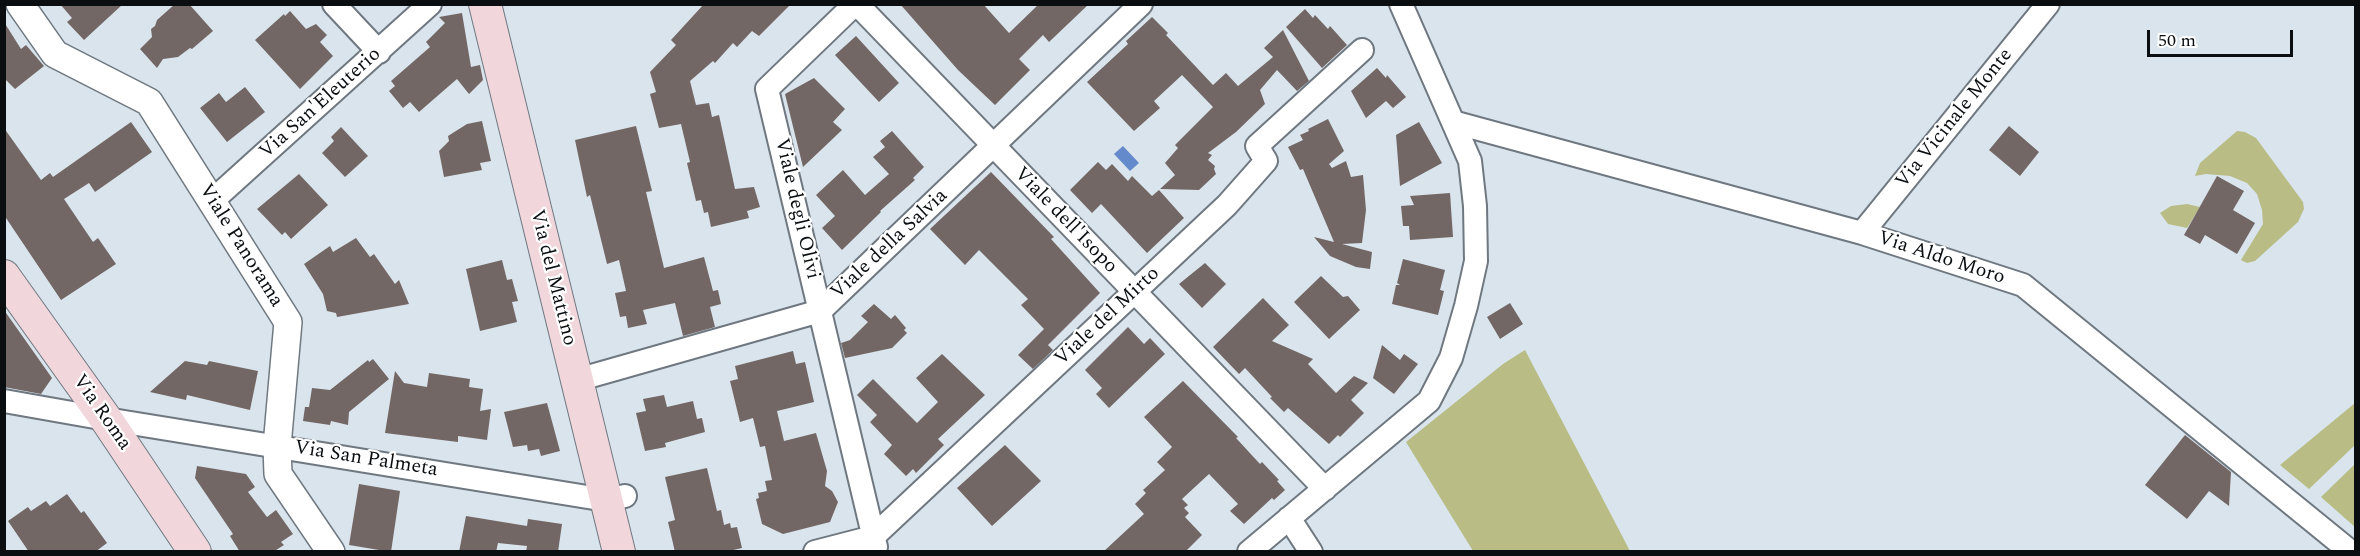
<!DOCTYPE html>
<html>
<head>
<meta charset="utf-8">
<style>
	body { margin:0 }
	#map { position:relative; width:2360px; height:556px; overflow:hidden; background:#d9e4ec; font-family:Spectral,serif }
	canvas { display:block }
	.frame { position:absolute; inset:0; border:6px solid #0a0e10; pointer-events:none }
	.scale { position:absolute; left:2147px; top:30px; width:146px; height:27px; box-sizing:border-box; border:3px solid #0a0e10; border-top:0; padding-left:8px; font-size:18px; line-height:21px; white-space:nowrap; color:#0a0e10; -webkit-text-stroke:4px #fff; paint-order:stroke }
</style>
</head>
<body>
<div id="map">
<canvas width="2360" height="556"></canvas>
<div class="frame"></div>
<div class="scale">50 m</div>
</div>
<script>
const c = document.querySelector('canvas').getContext('2d');
c.lineJoin = 'round';
function fillPath(path, color) { c.fillStyle = color; c.fill(path, 'evenodd'); }
const poly = rows => new Path2D(rows.map(r => 'M' + r).join(''));
function trace(path, color, width, dash) { c.strokeStyle = color; c.lineWidth = width; c.lineCap = dash ? 'butt' : 'round'; c.setLineDash(dash || []); c.stroke(path); }
function write(font, color, halo, rows, align = 'center') {
  c.font = font + ' Spectral,serif'; c.lineWidth = 4.5; c.setLineDash([]); c.textBaseline = 'middle'; c.strokeStyle = halo; c.fillStyle = color; for (const [text, x, y, turn = 0] of rows) {
    c.save(); c.translate(x, y); c.rotate((+turn || 0) * Math.PI / 180); c.textAlign = isNaN(turn) ? turn : align; if (halo) c.strokeText(text, 0, 0); c.fillText(text, 0, 0); c.restore();
  }
}
fillPath(poly([
	[2237,131,2245,132,2256,138,2303,202,2304,209,2298,222,2255,261,2247,263,2241,260,2263,224,2262,210,2257,194,2247,183,2230,176,2206,174,2195,176,2200,163],
	[2187,204,2200,207,2187,228,2168,224,2160,213,2171,206],
	[1525,350,1630,551,1473,551,1406,442,1503,364],
	[2355,403,2355,445,2309,489,2280,465],
	[2355,464,2355,527,2321,497]
]), '#b9bd85');
fillPath(poly([
	[1123,146,1139,163,1130,171,1114,154]
]), '#658acb');
fillPath(poly([
	[60,4,123,4,84,40,67,22,72,18],
	[175,4,189,4,213,31,192,49,190,48,178,57,163,59,157,68,140,49,152,37,151,29,155,26,157,20],
	[704,4,791,4,759,36,752,31,737,47,733,43,715,63,713,61,690,81,696,105,709,103,712,117,719,115,735,189,754,187,760,207,747,211,749,218,711,227,708,212,704,213,701,200,696,201,687,163,690,162,681,124,659,128,650,94,656,92,650,72,676,45,671,40],
	[900,4,983,4,1009,33,1039,4,1089,4,1049,42,1043,35,1019,59,1030,70,995,105,958,70],
	[1305,9,1313,18,1315,15,1328,29,1330,26,1347,45,1322,68,1286,27],
	[290,11,306,29,316,24,327,35,320,42,333,56,300,89,255,40,284,14,285,16],
	[462,13,471,67,480,65,483,80,469,94,457,79,419,112,410,102,403,108,389,91,395,86,391,81,430,47,426,42,445,23,439,17],
	[1152,17,1168,33,1166,35,1213,85,1226,73,1238,86,1273,57,1264,48,1283,30,1309,81,1297,91,1277,70,1260,90,1265,104,1236,132,1208,153,1212,155,1208,160,1215,166,1214,169,1216,174,1199,190,1160,189,1175,175,1165,163,1178,148,1175,145,1213,107,1182,75,1154,101,1160,108,1134,131,1087,82,1128,44,1126,41],
	[4,22,21,49,26,45,44,66,15,89,4,78],
	[856,36,899,83,879,102,835,55],
	[1377,68,1386,78,1387,75,1406,97,1393,108,1386,101,1366,118,1351,91],
	[814,78,845,109,833,122,842,130,803,167,785,94],
	[245,87,265,112,227,142,200,108,219,93,226,102],
	[1328,119,1344,151,1329,164,1332,168,1346,161,1351,177,1363,175,1366,210,1362,243,1342,244,1372,252,1370,269,1356,267,1330,256,1314,237,1334,242,1303,169,1300,170,1288,147,1303,140,1300,135,1309,131,1308,129],
	[482,121,491,161,480,163,482,170,444,177,439,151,449,141,448,136,467,124],
	[131,122,152,152,95,192,89,183,64,199,93,242,98,238,116,264,61,300,4,215,4,128,41,180,50,173,53,177],
	[1419,122,1442,163,1400,186,1396,135],
	[636,126,652,191,646,192,664,268,704,257,713,291,718,290,721,304,710,307,715,327,683,336,675,303,643,310,647,324,628,328,626,316,620,317,615,293,626,291,619,260,607,264,590,195,587,197,575,140],
	[2009,126,2039,152,2020,176,1989,150],
	[341,127,368,156,345,177,322,153,334,141,331,137],
	[892,131,924,167,913,178,915,180,880,211,881,212,842,250,822,228,835,216,816,195,843,170,865,195,889,174,873,157,885,147,880,141],
	[1098,162,1106,170,1112,164,1128,181,1132,176,1152,196,1159,190,1184,218,1147,253,1101,204,1092,213,1070,190],
	[991,172,1054,237,1051,239,1100,293,1048,345,1053,350,1033,369,1018,355,1044,329,1021,305,1028,299,979,250,965,265,930,229],
	[299,174,328,205,291,239,285,232,282,235,257,209],
	[2217,176,2244,191,2233,210,2255,223,2237,254,2205,235,2200,244,2184,235],
	[1450,193,1453,237,1410,240,1409,226,1403,226,1401,206,1414,205,1410,196],
	[356,238,370,257,374,254,395,284,399,280,409,304,337,317,336,313,327,311,323,294,304,264,330,246,333,252],
	[1403,259,1445,270,1440,290,1444,291,1438,315,1392,304,1396,285,1400,285,1397,283],
	[502,260,507,280,512,279,518,301,512,302,517,322,480,331,466,269],
	[1205,263,1226,284,1202,308,1179,284],
	[1321,276,1343,297,1348,296,1360,310,1329,339,1294,302],
	[1263,298,1289,325,1272,341,1313,359,1308,364,1336,393,1354,376,1368,383,1351,400,1364,413,1340,437,1338,435,1329,444,1288,408,1284,412,1270,398,1272,397,1245,368,1239,374,1213,347],
	[1510,303,1523,324,1500,339,1487,317],
	[874,304,891,319,895,315,906,328,904,330,907,333,892,348,845,358,841,343,850,340,868,322,861,316],
	[4,310,52,378,41,394,4,387],
	[1128,327,1144,344,1150,338,1165,354,1109,408,1096,394,1102,388,1085,370],
	[1382,345,1400,360,1404,354,1418,364,1394,394,1373,378],
	[793,351,796,364,805,362,814,402,777,411,784,441,816,433,827,471,825,486,832,491,838,502,830,522,783,534,762,524,756,499,759,498,758,493,767,491,765,481,772,480,765,446,760,447,753,418,740,422,730,381,738,379,735,366],
	[942,354,985,395,938,439,944,445,916,473,913,469,906,476,884,454,892,445,870,422,877,415,857,395,873,379,917,423,938,402,916,378],
	[373,359,389,379,349,412,348,425,331,421,330,425,303,421,305,407,309,407,312,388,330,390,368,360,369,362],
	[185,361,207,365,209,361,258,371,250,410,187,395,186,400,150,392],
	[395,371,404,383,427,387,429,373,470,379,469,387,483,389,480,411,491,409,487,440,458,436,458,442,385,433],
	[1183,381,1238,437,1236,438,1260,464,1262,462,1279,480,1277,481,1285,490,1274,500,1272,498,1244,524,1230,511,1238,504,1209,474,1182,499,1188,505,1184,508,1189,513,1185,517,1202,535,1185,552,1103,552,1144,514,1135,504,1146,493,1143,490,1165,470,1157,462,1172,447,1144,417],
	[664,395,667,407,693,401,697,419,702,418,705,432,665,443,666,447,645,451,636,413,646,411,643,399],
	[547,403,560,451,541,456,539,449,528,451,527,445,513,447,504,412],
	[2185,435,2231,472,2229,506,2209,491,2187,519,2145,485],
	[1005,445,1041,481,992,526,957,488],
	[197,466,246,474,255,487,248,492,267,517,276,510,293,534,281,542,284,545,273,552,240,552,230,536,233,534,195,478],
	[707,468,717,511,721,510,724,525,730,523,731,528,737,527,742,548,725,552,675,552,668,522,675,520,665,477],
	[359,484,400,491,391,552,349,545],
	[67,494,81,513,84,511,107,543,95,552,29,552,8,521,28,507,31,511,46,501,50,506],
	[466,516,527,526,528,519,562,524,558,552,526,552,527,546,498,543,496,552,459,552]
]), '#736765');
const minor = poly([
	[334,4,379,52],
	[855,4,767,89,876,547],
	[857,4,1325,489],
	[1453,122,1862,233,2023,285,2351,552],
	[212,201,430,4],
	[1862,233,2048,4],
	[577,380,820,311,1141,4],
	[4,401,106,419,606,500,625,496],
	[1289,518,1311,552],
	[815,552,873,537,1227,205,1266,161,1257,146,1362,50],
	[1249,552,1429,401,1451,358,1466,306,1476,261,1475,206,1470,161,1401,4]
]);
const tertiary = poly([
	[20,4,55,54,149,102,288,322,277,446,278,474,331,552]
]);
const secondary = poly([
	[485,4,619,552],
	[4,276,106,419,195,552]
]);
trace(minor, '#6f7880', 26);
trace(tertiary, '#6f7880', 30);
trace(secondary, '#6f7880', 34);
trace(minor, '#fff', 22);
trace(tertiary, '#fff', 27);
trace(secondary, '#f1d6dc', 32);
write('20px', '#0a0e10', '#fff', [
	["Via San'Eleuterio",321,104,-42],
	["Via Vicinale Monte",1955,119,-51],
	["Viale degli Olivi",796,209,77],
	["Viale dell'Isopo",1065,221,46],
	["Viale della Salvia",890,245,-43],
	["Viale Panorama",240,246,58],
	["Via Aldo Moro",1941,259,18],
	["Via del Mattino",552,278,76],
	["Viale del Mirto",1108,317,-43],
	["Via Roma",101,413,55],
	["Via San Palmeta",366,460,9]
]);
</script>
</body>
</html>
